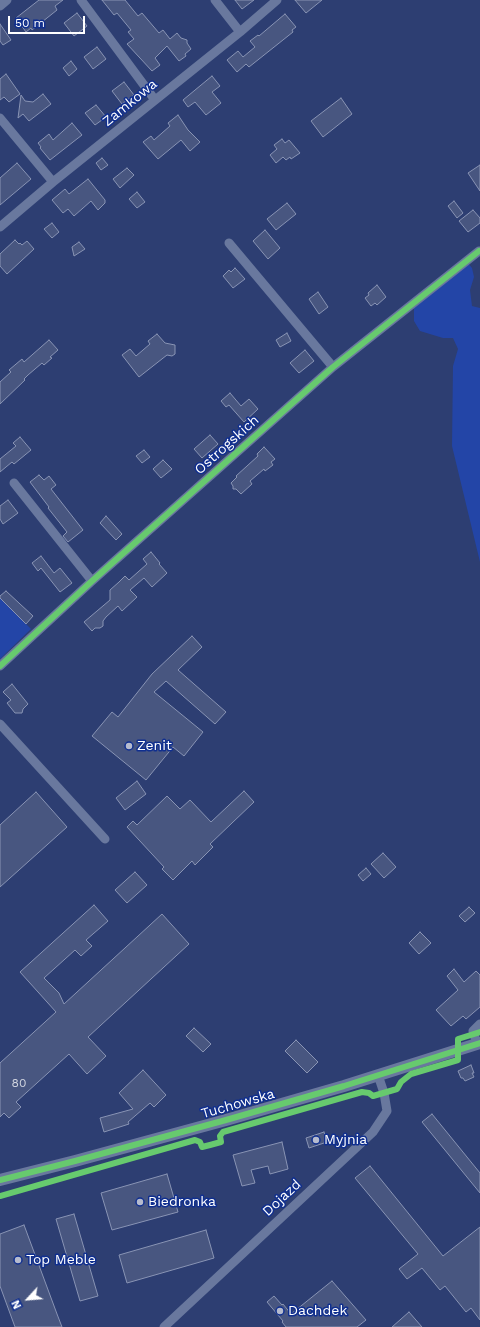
<!DOCTYPE html>
<html>
<head>
<meta charset="utf-8">
<style>
	body { margin:0 }
	#map { position:relative; width:480px; height:1327px; overflow:hidden; background:#2d3e72; font-family:"Work Sans",sans-serif }
	canvas { display:block }
	.north { position:absolute; left:8px; top:1279px; width:40px; height:40px; -webkit-text-stroke:3px #102f8f; paint-order:stroke; rotate:244deg; font-size:11px; font-weight:700; line-height:16px; text-align:center; color:#fff }
	.north::after { content:''; display:block; margin:auto; width:14px; height:18px; background:#fff; clip-path:polygon(50% 0,100% 100%,50% 72%,0 100%) }
	.scale { position:absolute; left:8px; top:16px; width:77px; height:18px; box-sizing:border-box; border:2px solid #fff; border-top:0; padding-left:5px; font-size:12px; line-height:14px; white-space:nowrap; color:#fff; -webkit-text-stroke:3px #102f8f; paint-order:stroke }
</style>
</head>
<body>
<div id="map">
<canvas width="480" height="1327"></canvas>
<div class="north">N</div>
<div class="scale">50 m</div>
</div>
<script>
const c = document.querySelector('canvas').getContext('2d');
c.lineJoin = 'round';
function fillPath(path, color) { c.fillStyle = color; c.fill(path, 'evenodd'); }
const poly = rows => new Path2D(rows.map(r => 'M' + r).join(''));
function trace(path, color, width, dash) { c.strokeStyle = color; c.lineWidth = width; c.lineCap = dash ? 'butt' : 'round'; c.setLineDash(dash || []); c.stroke(path); }
function write(font, color, halo, rows, align = 'center') {
  c.font = font + ' "Work Sans",sans-serif'; c.lineWidth = 3; c.setLineDash([]); c.textBaseline = 'middle'; c.strokeStyle = halo; c.fillStyle = color; for (const [text, x, y, turn = 0] of rows) {
    c.save(); c.translate(x, y); c.rotate((+turn || 0) * Math.PI / 180); c.textAlign = isNaN(turn) ? turn : align; if (halo) c.strokeText(text, 0, 0); c.fillText(text, 0, 0); c.restore();
  }
}
fillPath(poly([
	[467,262,472,268,474,277,470,290,472,306,480,308,480,562,452,446,453,366,458,349,453,338,443,338,420,331,414,321,414,304],
	[0,598,31,629,0,659]
]), '#2345a7');
const building = poly([
	[39,0,63,0,55,6,57,10,32,30,31,28,26,32,16,18,39,0],
	[102,0,125,0,138,16,142,13,159,33,163,30,170,39,177,33,181,38,187,40,187,43,191,49,185,54,186,56,179,61,167,46,155,58,160,65,152,71,127,44,134,39,128,32,131,30,117,13,114,15,102,0],
	[235,0,254,0,242,9,235,0],
	[295,0,322,0,306,13,295,0],
	[77,13,87,26,74,36,64,23,77,13],
	[285,14,296,27,292,30,293,32,249,67,246,64,237,72,227,60,238,51,243,57,255,47,250,41,258,35,259,36,285,14],
	[0,24,11,40,3,45,0,41,0,24],
	[97,47,106,59,93,69,84,57,97,47],
	[71,61,77,69,69,76,63,68,71,61],
	[6,74,20,94,9,102,4,97,0,100,0,79,6,74],
	[212,76,220,86,212,92,221,103,206,115,195,102,188,107,183,100,212,76],
	[124,82,134,95,122,104,112,91,124,82],
	[43,94,51,104,29,121,23,114,18,118,21,95,25,101,33,102,43,94],
	[341,98,352,114,323,137,311,121,341,98],
	[96,105,106,117,95,125,85,113,96,105],
	[178,115,188,130,200,142,190,151,181,140,158,159,143,142,151,136,154,140,170,126,168,123,178,115],
	[72,123,82,135,50,160,40,148,41,147,38,143,49,134,53,140,72,123],
	[282,139,285,143,289,140,300,153,291,159,290,157,286,160,283,157,276,163,270,155,277,149,274,145,282,139],
	[102,158,108,165,101,170,96,163,102,158],
	[17,163,31,179,0,205,0,178,17,163],
	[480,165,480,191,468,173,480,165],
	[127,168,134,175,120,188,113,179,127,168],
	[88,179,105,200,105,203,98,210,91,201,74,216,68,209,63,213,52,200,65,189,69,194,88,179],
	[137,192,145,202,137,208,129,199,137,192],
	[454,201,463,213,457,218,448,206,454,201],
	[287,203,296,214,276,230,267,219,287,203],
	[473,210,480,218,480,223,468,232,459,221,473,210],
	[52,223,59,232,52,238,44,229,52,223],
	[265,230,280,248,268,259,253,241,265,230],
	[15,240,19,244,20,243,22,245,27,241,34,249,7,274,0,266,0,254,15,240],
	[79,242,85,249,74,256,72,247,79,242],
	[235,268,245,279,233,288,223,276,229,270,231,272,235,268],
	[377,285,386,297,377,305,375,303,371,306,365,298,369,295,368,293,377,285],
	[318,292,328,307,319,314,309,299,318,292],
	[287,333,291,341,280,347,276,340,287,333],
	[157,334,165,343,175,345,175,354,172,356,167,355,139,377,122,355,130,349,136,356,150,344,148,341,157,334],
	[49,340,58,350,50,357,52,358,44,365,42,363,28,375,24,379,25,380,0,404,0,382,11,372,9,370,22,359,24,362,49,340],
	[305,350,314,361,299,373,290,363,305,350],
	[230,393,241,406,249,399,258,409,244,422,229,405,226,407,221,401,230,393],
	[210,435,218,444,202,458,194,449,210,435],
	[20,437,31,450,14,464,12,462,0,472,0,459,16,446,13,443,20,437],
	[264,447,275,459,271,462,273,465,265,471,264,469,250,481,252,484,241,494,236,489,233,489,233,486,231,483,237,477,236,476,258,456,257,454,264,447],
	[144,450,150,457,142,463,136,456,144,450],
	[163,460,172,469,161,478,153,469,163,460],
	[39,475,44,480,49,476,56,485,51,489,83,530,68,542,63,536,67,532,48,508,49,507,30,482,39,475],
	[8,500,18,513,3,524,0,519,0,506,8,500],
	[106,516,122,534,116,540,100,523,106,516],
	[151,552,160,563,159,564,167,573,152,587,144,578,130,590,137,597,122,611,118,606,106,617,103,621,103,626,100,628,95,628,92,631,84,622,110,600,110,590,119,582,125,576,129,580,147,564,143,559,151,552],
	[41,556,54,573,60,568,72,583,60,592,41,568,38,571,32,563,41,556],
	[6,591,33,616,26,624,0,598,0,596,6,591],
	[192,636,202,647,178,670,226,712,215,724,166,681,154,692,203,732,184,756,173,747,146,780,92,736,112,712,118,717,152,674,192,636],
	[12,684,28,704,23,709,22,713,15,713,7,703,11,700,3,692,12,684],
	[137,781,146,794,125,810,116,798,137,781],
	[244,791,254,802,210,844,213,847,195,865,192,861,173,880,162,869,164,867,127,827,133,821,137,825,167,796,180,809,190,800,211,822,244,791],
	[36,792,67,827,0,887,0,825,36,792],
	[383,853,396,867,384,878,371,864,383,853],
	[366,868,371,874,363,881,358,875,366,868],
	[135,872,147,885,127,903,115,890,135,872],
	[94,905,108,921,86,940,92,946,81,956,75,950,44,978,59,993,64,1004,162,914,189,944,88,1037,106,1056,87,1074,69,1054,16,1102,21,1107,9,1118,4,1113,0,1117,0,1063,56,1012,20,972,94,905],
	[469,907,475,913,465,922,459,916,469,907],
	[420,932,431,943,419,954,409,943,420,932],
	[454,969,464,982,476,971,480,975,480,1007,466,1019,463,1016,451,1026,436,1010,458,990,447,976,454,969],
	[194,1028,211,1044,203,1052,186,1036,194,1028],
	[296,1040,318,1062,307,1073,285,1051,296,1040],
	[471,1065,474,1073,472,1073,474,1077,465,1081,463,1078,461,1078,458,1071,471,1065],
	[143,1070,166,1095,154,1107,150,1103,128,1122,129,1124,104,1132,100,1118,133,1109,119,1093,143,1070],
	[432,1114,480,1173,480,1193,422,1122,432,1114],
	[324,1132,327,1142,309,1148,306,1138,324,1132],
	[282,1142,288,1169,270,1174,268,1166,251,1170,255,1183,242,1186,233,1155,282,1142],
	[370,1166,443,1256,480,1227,480,1320,471,1308,466,1312,445,1286,440,1290,422,1268,407,1279,399,1269,418,1254,355,1178,370,1166],
	[167,1174,178,1212,112,1230,101,1193,167,1174],
	[74,1214,98,1296,80,1301,56,1219,74,1214],
	[24,1225,57,1314,62,1327,15,1327,0,1286,0,1234,24,1225],
	[206,1230,214,1258,127,1283,119,1255,206,1230],
	[332,1281,366,1320,357,1327,286,1327,282,1322,283,1321,267,1302,274,1296,282,1305,283,1304,291,1314,332,1281],
	[409,1312,422,1327,392,1327,409,1312]
]);
fillPath(building, '#485680');
trace(building, '#8994b4', 1);
trace(poly([
	[81,0,155,100],
	[215,0,240,32],
	[0,6,7,0],
	[0,118,53,182],
	[0,227,53,182,240,32,277,0],
	[229,243,333,367],
	[14,483,92,581],
	[0,666,92,581,333,367,479,251],
	[0,724,105,839],
	[477,1044,473,1031,480,1024],
	[164,1327,373,1132,387,1111,384,1093,378,1075]
]), '#69789e', 9);
trace(poly([
	[0,1180,75,1161,226,1120,344,1086,480,1043]
]), '#69789e', 12);
trace(poly([
	[0,666,92,581,333,367,479,251],
	[0,1180,75,1161,226,1120,344,1086,480,1043],
	[0,1196,195,1140,200,1142,202,1147,210,1145,221,1142,220,1136,223,1132,362,1092,369,1093,373,1096,397,1089,401,1082,411,1074,458,1060,458,1039,480,1032]
]), '#67ca6e', 6);
for (const [x, y, r, color] of [
	[129,746,4,"#b6bbce"],
	[316,1140,4,"#b6bbce"],
	[140,1202,4,"#b6bbce"],
	[18,1260,4,"#b6bbce"],
	[280,1311,4,"#b6bbce"]
]) { const dot = new Path2D(); dot.arc(x, y, r, 0, 2 * Math.PI); c.fillStyle = color; c.fill(dot); trace(dot, '#102f8f', 1.5); }
write('12px', '#d1d5df', null, [
	["80",19,1083]
]);
write('14px', '#fff', '#102f8f', [
	["Zamkowa",130,103,-39],
	["Ostrogskich",227,445,-42],
	["Tuchowska",238,1104,-16],
	["Dojazd",282,1198,-43]
]);
write('14px', '#fff', '#102f8f', [
	["Zenit",137,746],
	["Myjnia",324,1140],
	["Biedronka",148,1202],
	["Top Meble",26,1260],
	["Dachdek",288,1311]
], 'left');
</script>
</body>
</html>
